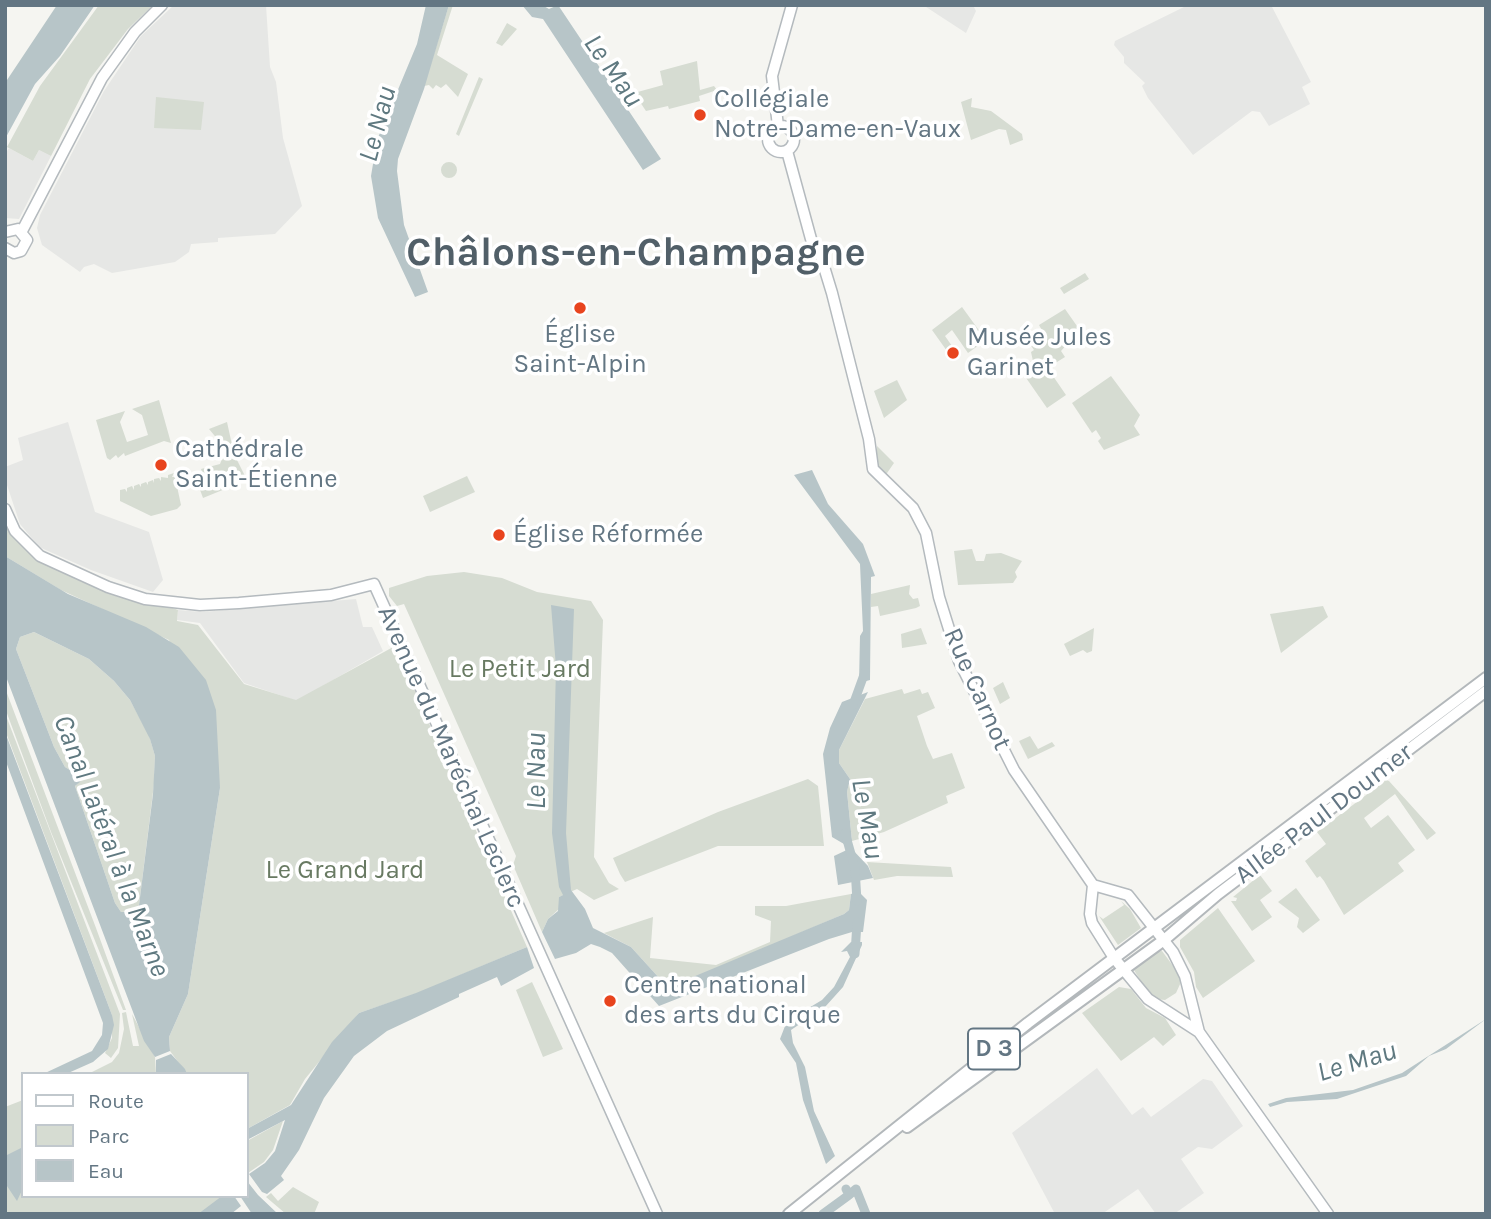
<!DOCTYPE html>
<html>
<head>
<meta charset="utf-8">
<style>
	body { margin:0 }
	#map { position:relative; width:1491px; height:1219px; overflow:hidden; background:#f5f5f1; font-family:Karla,sans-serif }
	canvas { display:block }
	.frame { position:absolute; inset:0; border:7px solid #637683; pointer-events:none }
	.legend { position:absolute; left:21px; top:1072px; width:228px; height:126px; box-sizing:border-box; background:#fff; border:2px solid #c1c8cd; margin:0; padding:9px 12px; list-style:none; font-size:21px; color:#637683 }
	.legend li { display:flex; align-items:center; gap:14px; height:35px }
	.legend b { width:35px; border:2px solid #c1c8cd }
</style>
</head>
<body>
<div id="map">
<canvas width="1491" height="1219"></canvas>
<div class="frame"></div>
<ul class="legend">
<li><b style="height:9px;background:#fff"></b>Route</li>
<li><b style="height:19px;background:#d6dcd2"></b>Parc</li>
<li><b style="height:19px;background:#b7c5c8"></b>Eau</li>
</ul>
</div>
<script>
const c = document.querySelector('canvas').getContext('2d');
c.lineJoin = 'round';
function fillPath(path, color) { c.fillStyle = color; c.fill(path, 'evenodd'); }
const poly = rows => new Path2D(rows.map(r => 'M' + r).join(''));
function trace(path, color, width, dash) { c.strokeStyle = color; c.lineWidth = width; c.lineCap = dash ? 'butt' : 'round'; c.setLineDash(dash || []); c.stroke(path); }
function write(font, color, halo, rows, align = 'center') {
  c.font = font + ' Karla,sans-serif'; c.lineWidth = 7; c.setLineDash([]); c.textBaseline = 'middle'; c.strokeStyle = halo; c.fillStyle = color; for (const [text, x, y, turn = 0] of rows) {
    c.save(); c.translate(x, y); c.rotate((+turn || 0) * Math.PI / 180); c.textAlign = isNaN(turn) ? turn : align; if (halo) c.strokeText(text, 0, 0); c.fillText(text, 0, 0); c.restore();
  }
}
fillPath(poly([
	[174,5,266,5,270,67,276,82,283,138,302,206,275,234,218,238,218,242,191,244,189,252,175,262,112,273,94,264,84,267,80,272,42,245,37,228,40,215,104,91,141,36],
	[923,5,973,5,976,11,966,33],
	[1188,5,1271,5,1311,82,1302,87,1310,104,1269,126,1260,112,1252,111,1193,155,1148,98,1142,86,1145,83,1124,63,1124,57,1114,45,1115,41],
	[9,148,33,161,39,150,51,156,19,219,5,218,5,154],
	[68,422,95,512,149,532,163,580,153,592,91,570,39,547,20,524,5,479,5,467,23,460,18,438],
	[356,599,363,627,372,627,383,651,297,701,244,683,200,623,177,620,178,610,202,612],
	[1097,1068,1132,1115,1143,1107,1151,1117,1203,1079,1212,1081,1243,1126,1212,1149,1198,1147,1181,1159,1204,1193,1174,1214,1156,1214,1138,1189,1102,1214,1055,1214,1012,1133]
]), '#e6e7e5');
fillPath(poly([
	[99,5,153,5,128,29,90,79,51,156,39,150,33,161,7,147,40,86],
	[449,5,453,5,437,55,468,74,458,97,446,84,441,88,436,85,433,89,429,85,424,86],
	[507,23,517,29,502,46,496,43],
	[697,61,700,90,714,86,717,90,699,96,700,101,669,109,668,106,646,111,634,93,663,85,660,71],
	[479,77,483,79,459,136,456,134],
	[156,97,204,102,201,130,154,128],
	[972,98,971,107,991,111,1022,134,1023,140,1010,145,1006,130,999,129,971,140,961,102],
	'441 170a8 8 0 1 1 16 0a8 8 0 1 1-16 0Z',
	[1085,273,1089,279,1064,294,1060,288],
	[962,307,986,340,968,353,952,330,945,336,952,346,947,351,932,330],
	[1065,309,1084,336,1069,342,1061,351,1065,357,1049,367,1042,360,1066,395,1047,408,1015,362,1018,360,1021,364,1033,361,1031,352,1034,350,1029,343,1044,334,1039,325],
	[1111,376,1140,415,1134,426,1140,435,1104,450,1098,441,1101,438,1096,430,1092,433,1072,403],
	[897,380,907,400,884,418,874,391],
	[159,400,171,443,164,441,125,456,124,453,118,458,116,455,110,460,107,458,96,420,125,411,120,422,127,442,148,435,142,415,132,409],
	[227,422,234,454,247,480,203,498,196,479,204,477,201,469,220,464,222,459,220,450,224,447,209,429],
	[877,446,894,463,885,476,877,463],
	[174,473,172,477,175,477,181,505,177,509,151,516,120,501,120,490,125,489,127,492,127,488,132,486,134,490,134,486,139,484,141,487,141,484,146,482,148,485,148,482,153,480,154,483,154,479,159,478,161,481,161,477,168,478,168,475],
	[467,476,475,492,430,512,423,496],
	[5,525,13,528,39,555,178,610,177,621,198,625,244,684,296,700,395,646,527,947,418,993,359,1013,305,1079,290,1105,247,1129,247,1074,187,1074,170,1051,169,1037,188,994,220,788,169,640,61,590,5,556],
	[972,549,976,561,984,561,986,554,1001,553,1022,561,1015,572,1017,577,1013,583,958,585,954,551],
	[464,572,502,578,537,592,591,601,603,620,594,857,609,883,619,889,594,900,577,889,559,897,559,909,548,919,542,932,513,865,516,856,413,624,404,604,397,606,389,596,389,588,427,576],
	[910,585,909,594,913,599,918,598,920,606,916,608,880,616,878,606,871,607,871,594],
	[1323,606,1328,617,1281,653,1270,614],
	[921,628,927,644,902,648,901,634],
	[1094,628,1092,651,1087,653,1083,650,1070,656,1064,644],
	[34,632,89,659,114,681,130,700,149,735,155,756,154,784,139,905,134,911,121,912,115,903,75,786,80,781,77,775,65,767,54,747,16,649,20,637],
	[1003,682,1010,698,1000,704,993,688],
	[5,688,96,928,126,1010,123,1010,51,832,5,708],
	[902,689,904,694,920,689,922,694,928,692,935,708,917,716,927,746,933,759,952,753,965,788,946,796,948,803,884,832,852,841,847,792,850,779,839,763,839,750,865,699],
	[5,713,120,1014,118,1048,111,1058,105,1053,112,1038,112,1015,5,730],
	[1030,736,1038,749,1052,742,1055,746,1028,759,1019,741],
	[808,779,818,786,824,846,718,846,625,882,620,874,613,858,718,812],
	[1386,780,1389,781,1436,833,1427,840,1395,794,1364,818,1371,828,1388,815,1415,850,1398,863,1404,871,1344,915,1324,881,1320,876,1317,878,1305,861,1326,844,1317,832],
	[867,862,951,867,953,877,897,876,874,880],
	[1260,875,1272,891,1260,900,1272,917,1252,931,1231,901,1236,901,1237,898,1233,897],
	[1296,888,1320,920,1303,933,1297,927,1299,918,1278,902],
	[851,894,849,910,844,914,688,981,661,980,631,947,604,933,653,917,650,958,716,965,770,942,771,921,755,915,755,906,786,906],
	[1121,901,1130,909,1141,928,1118,945,1099,916,1103,919,1124,905],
	[1218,908,1255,961,1203,998,1196,987,1194,972,1180,947,1180,940],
	[1162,951,1179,974,1181,982,1176,993,1165,1000,1155,999,1148,993,1134,970,1156,952],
	[532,982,563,1049,543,1057,516,990],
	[1119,987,1131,989,1146,1008,1165,1018,1176,1035,1163,1046,1154,1037,1121,1061,1082,1013],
	[126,1012,133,1046,139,1046,132,1014,155,1057,156,1074,88,1074,112,1062,119,1053,124,1029,122,1013],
	[23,1100,23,1196,231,1196,210,1214,5,1214,5,1107],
	[283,1121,273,1150,264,1162,248,1173,247,1141],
	[293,1187,319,1202,314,1214,286,1214,266,1197,271,1193,278,1201]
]), '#d6dcd2');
fillPath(poly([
	[57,5,95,5,60,56,35,84,5,139,5,83],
	[426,5,449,5,424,89,398,159,397,171,404,225,428,292,415,297,378,218,371,176,377,140,417,44],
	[522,5,542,5,549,9,558,5,661,159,643,170,543,19,532,17],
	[812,470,828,504,863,544,875,576,871,577,870,680,859,683,860,636,863,631,860,564,794,475],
	[5,556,68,594,146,627,179,647,206,680,216,710,220,788,188,994,169,1037,170,1051,155,1057,144,1041,5,674],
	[34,632,89,659,114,681,130,700,150,739,155,756,153,794,139,905,134,912,121,912,115,903,75,786,80,782,78,775,65,767,54,747,16,649,20,637],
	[551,605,574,609,566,833,571,890,585,909,593,928,631,947,661,980,676,984,844,914,849,910,851,894,859,892,867,900,863,932,852,932,829,939,659,1006,612,953,600,947,591,944,576,953,555,959,542,932,548,919,558,911,559,897,563,895,559,887,552,833,556,667],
	[868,692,839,750,839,763,850,779,847,792,852,841,844,844,832,837,823,754,830,728,842,702],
	[5,732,112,1015,114,1025,108,1049,93,1062,66,1074,43,1074,92,1051,102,1035,103,1023,5,759],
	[851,848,868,866,873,878,838,885,834,856],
	[851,942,862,942,862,945,843,987,825,1007,791,1030,793,1043,805,1067,814,1111,835,1156,826,1164,803,1100,796,1063,780,1039,787,1021,822,1000,834,987,850,957,847,951,841,952],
	[527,947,534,968,501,986,497,977,459,994,459,997,387,1031,354,1056,324,1098,299,1150,281,1176,284,1180,267,1194,262,1192,249,1174,265,1163,275,1151,285,1120,247,1140,247,1129,291,1105,332,1042,359,1013,416,993],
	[1486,1019,1446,1049,1429,1056,1406,1076,1337,1099,1287,1102,1270,1107,1268,1104,1286,1098,1353,1090,1402,1073],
	[171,1054,185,1069,187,1074,156,1074,156,1060],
	[23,1147,23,1188,17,1201,5,1183,5,1156],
	[247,1181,258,1195,278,1214,252,1214,240,1196,247,1196],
	[222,1196,234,1196,241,1206,231,1214,198,1214]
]), '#b7c5c8');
trace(poly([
	[853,705,865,672],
	[845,833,855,868,857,901],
	[855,954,857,922],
	[846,1189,849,1195,856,1189,866,1214],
	[823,1214,849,1195]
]), '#b7c5c8', 9);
const secondary = poly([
	'768 139a13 13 0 1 1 26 0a13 13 0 1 1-26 0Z',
	[778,126,772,76,792,5],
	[787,151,811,239,821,257,832,293,869,439,873,469,913,508,926,533,939,597,959,661,1014,770,1093,885],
	[22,231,102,78,135,32,162,5],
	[5,232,18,229,27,240,21,251,14,253,5,248],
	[5,509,15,531,40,556,108,587,145,599,200,605,239,603,331,595,374,584,657,1214],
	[1093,885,1128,895,1173,952,1185,976,1199,1032,1328,1214],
	[1093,885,1090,914,1092,923,1114,958,1148,999,1199,1032]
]);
const primary = poly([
	[907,1127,1164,940,1218,894,1486,691],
	[789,1214,1028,1023,1486,678]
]);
trace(secondary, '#b4babe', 13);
trace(primary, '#b3b8bb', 14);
trace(secondary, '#fff', 10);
trace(primary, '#fff', 10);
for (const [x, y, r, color] of [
	[700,115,7,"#e8441e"],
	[580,308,7,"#e8441e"],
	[953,353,7,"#e8441e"],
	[161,465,7,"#e8441e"],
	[499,535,7,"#e8441e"],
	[610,1001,7,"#e8441e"]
]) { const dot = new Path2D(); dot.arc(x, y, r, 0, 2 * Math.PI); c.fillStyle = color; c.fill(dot); trace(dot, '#fff', 2.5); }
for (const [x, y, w] of [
	[994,1049,52]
]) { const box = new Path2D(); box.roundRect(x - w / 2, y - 20.5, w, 41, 5); c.fillStyle = '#fff'; c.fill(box); trace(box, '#637683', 2); }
write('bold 24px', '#637683', null, [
	["D 3",994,1049]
]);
write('26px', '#637683', '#fff', [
	["Collégiale",714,100],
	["Notre-Dame-en-Vaux",714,130],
	["Église",580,335,"center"],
	["Saint-Alpin",580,365,"center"],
	["Musée Jules",967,338],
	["Garinet",967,368],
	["Cathédrale",175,450],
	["Saint-Étienne",175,480],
	["Église Réformée",513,535],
	["Centre national",624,986],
	["des arts du Cirque",624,1016]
], 'left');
write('26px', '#687a62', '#fff', [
	["Le Petit Jard",520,670],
	["Le Grand Jard",345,871]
]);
write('26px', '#637683', '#fff', [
	["Rue Carnot",977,689,66],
	["Avenue du Maréchal Leclerc",451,757,66],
	["Allée Paul Doumer",1324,814,-37]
]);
write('italic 28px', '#5f7980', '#fff', [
	["Le Mau",613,71,55],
	["Le Nau",378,124,-75],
	["Le Nau",537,771,-90],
	["Le Mau",867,819,80],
	["Canal Latéral à la Marne",111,846,69],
	["Le Mau",1357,1062,-17]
]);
write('bold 40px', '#515f68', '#fff', [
	["Châlons-en-Champagne",636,254]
]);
</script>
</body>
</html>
